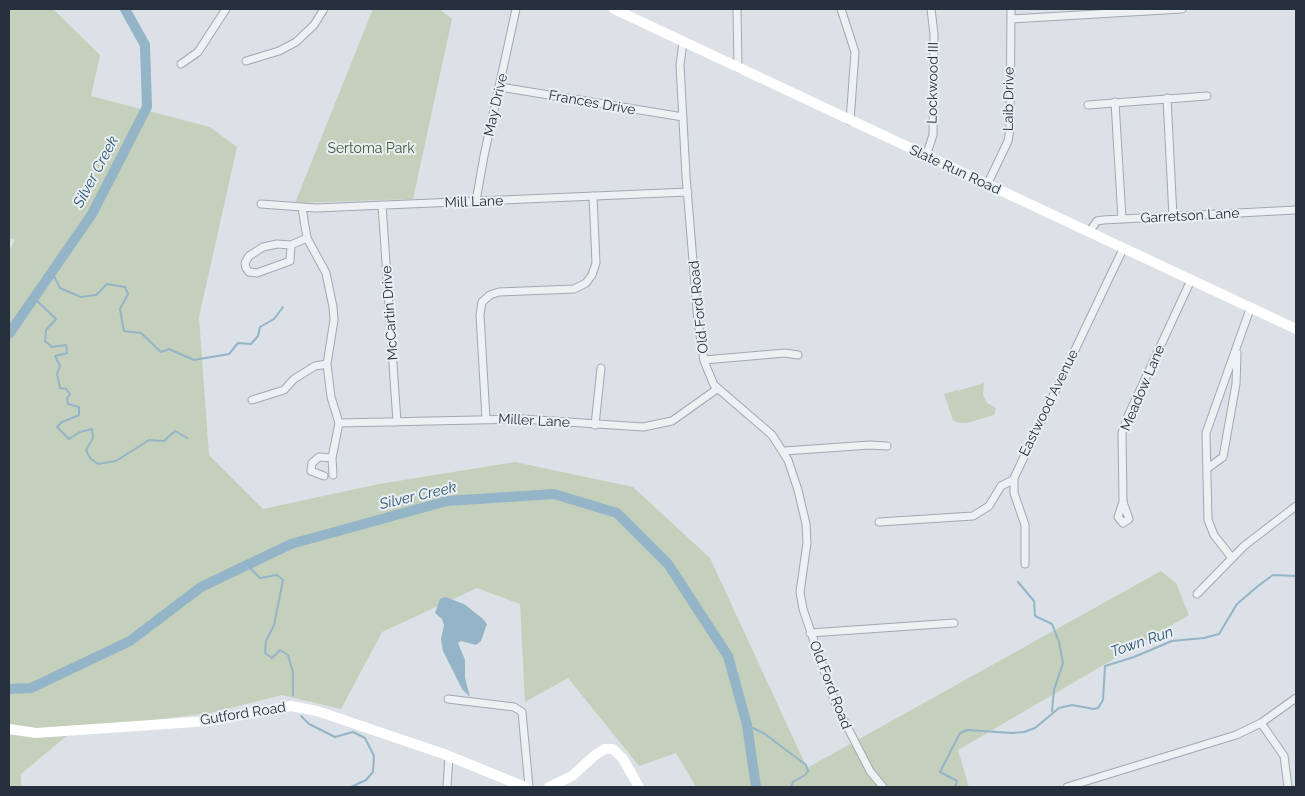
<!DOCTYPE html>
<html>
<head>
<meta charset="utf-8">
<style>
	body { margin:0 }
	#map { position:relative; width:1305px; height:796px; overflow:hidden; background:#dbe1e6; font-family:Raleway,sans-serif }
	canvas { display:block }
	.frame { position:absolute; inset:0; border:10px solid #25303c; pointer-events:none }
</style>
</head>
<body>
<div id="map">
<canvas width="1305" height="796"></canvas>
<div class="frame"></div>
</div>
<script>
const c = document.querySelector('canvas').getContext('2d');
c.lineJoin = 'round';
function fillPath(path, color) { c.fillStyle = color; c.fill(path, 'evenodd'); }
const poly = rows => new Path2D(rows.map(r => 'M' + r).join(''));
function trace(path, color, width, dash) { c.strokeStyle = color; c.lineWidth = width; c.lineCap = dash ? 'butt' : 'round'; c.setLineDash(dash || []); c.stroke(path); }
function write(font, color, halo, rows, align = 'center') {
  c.font = font + ' Raleway,sans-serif'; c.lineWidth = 4; c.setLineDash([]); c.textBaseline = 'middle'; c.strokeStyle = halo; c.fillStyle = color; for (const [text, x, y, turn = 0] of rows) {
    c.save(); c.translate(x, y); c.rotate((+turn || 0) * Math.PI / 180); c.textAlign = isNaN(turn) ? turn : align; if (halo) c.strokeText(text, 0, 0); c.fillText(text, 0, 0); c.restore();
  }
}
fillPath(poly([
	[9,9,53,9,100,55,91,96,210,127,237,147,199,317,209,455,263,509,379,484,515,462,633,487,710,558,807,768,1161,571,1176,583,1189,615,958,750,969,787,696,787,676,753,639,766,568,678,525,702,520,604,477,588,382,632,341,709,282,695,210,713,74,730,21,774,21,787,9,787,9,252,15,239,9,238],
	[373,9,439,9,452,19,413,199,295,203],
	[984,383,983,395,987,403,996,408,994,415,967,423,958,423,953,420,944,394,958,390,960,392,960,390]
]), '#c4d0bc');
fillPath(poly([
	[445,597,464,604,483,619,487,624,481,641,476,645,461,641,458,643,465,660,465,678,470,697,462,689,443,651,441,639,444,625,442,619,435,613,440,599]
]), '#94b4c7');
trace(poly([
	[52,272,60,288,81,297,96,295,107,284,125,287,128,294,120,309,124,331,141,333,161,352,169,349,194,360,229,354,238,343,251,344,258,336,260,327,274,319,283,307],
	[34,298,56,319,46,330,45,341,52,347,66,345,67,353,55,356,60,366,57,374,60,388,66,389,70,394,67,398,68,404,79,407,79,415,62,422,57,427,69,439,80,432,92,429,93,438,86,450,90,458,98,464,116,461,149,440,164,441,175,431,187,438],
	[247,565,260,578,277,575,283,580,274,625,266,641,265,653,272,658,280,650,288,655,293,672,293,695],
	[1018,582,1034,601,1035,616,1052,624,1059,642,1063,663,1054,690,1052,711],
	[301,716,309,724,335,737,353,732,365,738,374,756,373,772,366,780,351,787],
	[747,725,765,734,806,765,808,771,805,775,793,782,791,787],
	[955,787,957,781,940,772,960,733,967,730,1012,733,1024,732,1035,728,1059,708,1072,705,1094,709,1098,708,1103,700,1105,666,1134,657,1172,641,1204,638,1219,634,1237,604,1258,586,1273,575,1296,576]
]), '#94b4c7', 2);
trace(poly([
	[9,334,92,214,147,107,145,45,125,9],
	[9,689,31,688,130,641,201,587,291,544,447,501,554,494,617,513,668,564,728,656,747,725,756,787]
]), '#94b4c7', 10);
const street = poly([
	[737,9,738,68],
	[841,9,855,52,850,121],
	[1011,19,1182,9],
	[683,42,680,65,686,176,698,322,704,361,714,385,772,435,788,460,798,490,806,524,807,543,800,592,803,609,836,705,870,771,883,787],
	[246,61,279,51,296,42,314,25,324,9],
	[181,64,198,52,226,9],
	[500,87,683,117],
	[1167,98,1173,217],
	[1115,102,1122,219],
	[1088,105,1207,96],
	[926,156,933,135,934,34,931,9],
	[987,185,1008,141,1010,129,1011,9],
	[476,201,484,156,516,9],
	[261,204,316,208,688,192],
	[382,205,397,422],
	[302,208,307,238,326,273,333,307,334,320,327,364,331,397,339,423,332,458,333,475],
	[1089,232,1097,221,1103,220,1296,210],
	[291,245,290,261,257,273,249,272,246,268,245,263,249,256,263,247,277,244,291,245,307,238],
	[704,360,785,353,798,355],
	[252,400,284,390,294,379,315,366,327,364],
	[486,419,480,315,482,302,490,295,499,292,574,289,586,283,592,275,596,263,593,196],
	[339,423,522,419,643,427,672,421,717,389],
	[595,425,601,368],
	[784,451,870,445,887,446],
	[1208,468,1223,457,1236,384,1237,353],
	[324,476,311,471,312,463,319,457,332,458],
	[1123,502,1122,433,1128,416,1191,280],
	[1123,502,1129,519,1123,523,1118,517,1123,502],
	[879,522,973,516,989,506,1001,486,1013,480],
	[1232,558,1214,535,1208,520,1206,433,1250,309],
	[1025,564,1025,525,1014,493,1014,478,1123,249],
	[1197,594,1244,546,1296,506],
	[810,633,954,623],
	[448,699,514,707,522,712,529,787],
	[1261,723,1284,756,1288,787],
	[447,787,449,756],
	[1067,787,1236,735,1261,723,1296,698]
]);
trace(street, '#a1a8b0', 9);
trace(street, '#eef1f4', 7);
trace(poly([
	[614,9,1296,329],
	[9,729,36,733,209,721,291,706,317,711,444,754,525,787],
	[549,787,572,776,594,756,605,749,613,749,623,759,639,787]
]), '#fff', 10);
write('14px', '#25303c', '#eaeff4', [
	["Lockwood III",933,83,-89],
	["Laib Drive",1009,99,-89],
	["Frances Drive",592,103,10],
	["May Drive",496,105,-77],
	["Slate Run Road",955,170,25],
	["Mill Lane",474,202,-2],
	["Garretson Lane",1190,216,-3],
	["Old Ford Road",699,307,-96],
	["McCartin Drive",390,313,-94],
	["Meadow Lane",1143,388,-67],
	["Eastwood Avenue",1049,403,-64],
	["Miller Lane",534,421,3],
	["Old Ford Road",830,685,69],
	["Gutford Road",243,714,-9]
]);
write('14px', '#3e5832', '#eaeff4', [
	["Sertoma Park",371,149]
]);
write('italic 15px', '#2f5570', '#eaeff4', [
	["Silver Creek",96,172,-62],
	["Silver Creek",418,496,-13],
	["Town Run",1142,642,-19]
]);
</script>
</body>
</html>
